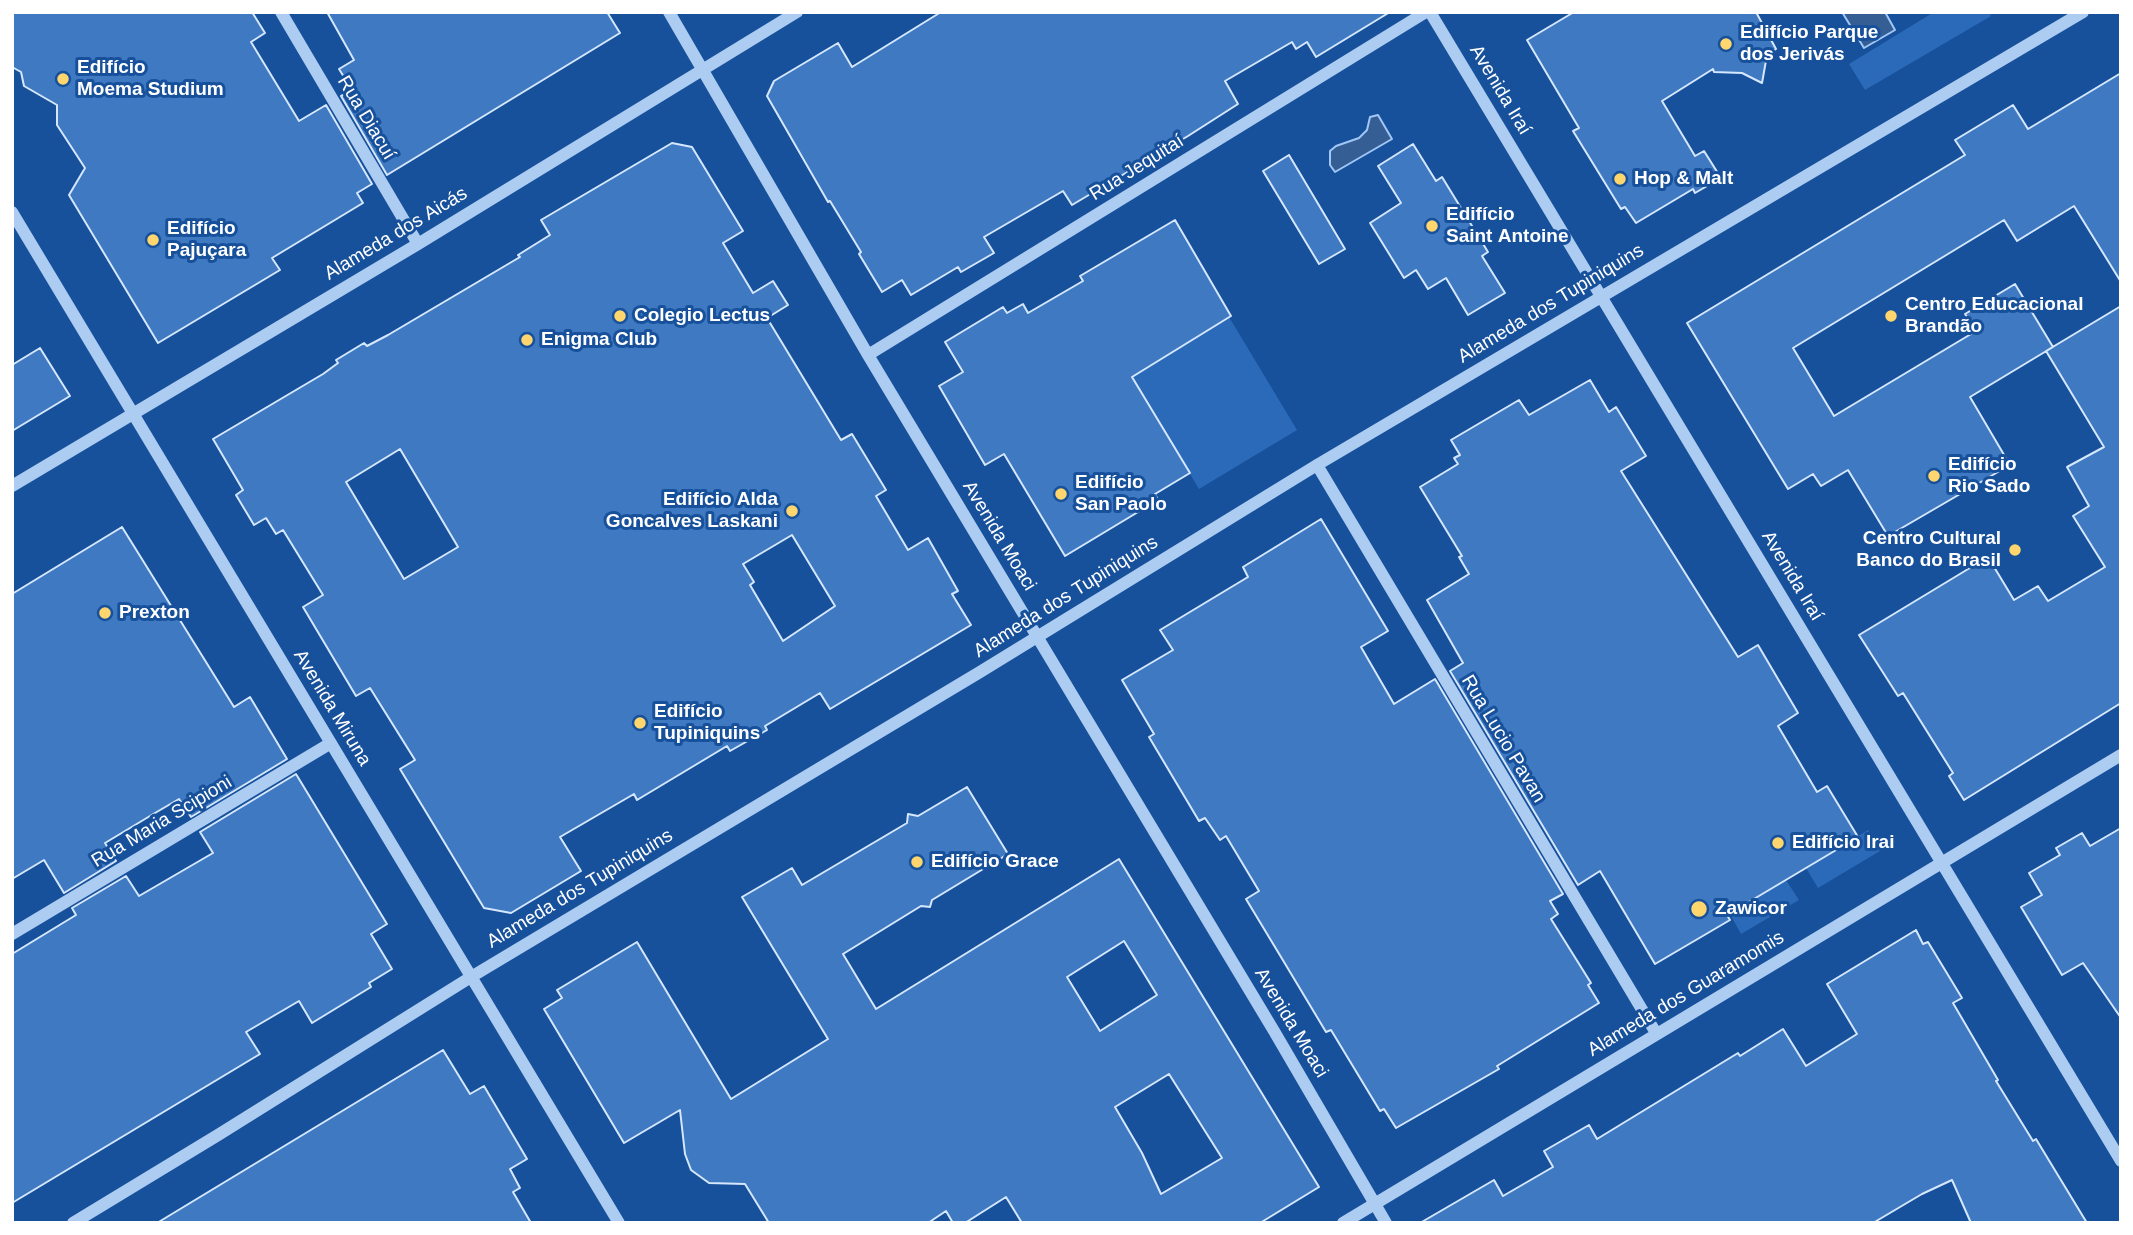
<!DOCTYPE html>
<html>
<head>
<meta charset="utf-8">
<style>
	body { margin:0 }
	#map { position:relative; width:2133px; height:1235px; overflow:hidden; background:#17509b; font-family:Helvetica,sans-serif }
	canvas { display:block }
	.frame { position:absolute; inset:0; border:14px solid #fff; pointer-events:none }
</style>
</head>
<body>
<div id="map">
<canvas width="2133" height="1235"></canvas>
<div class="frame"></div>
</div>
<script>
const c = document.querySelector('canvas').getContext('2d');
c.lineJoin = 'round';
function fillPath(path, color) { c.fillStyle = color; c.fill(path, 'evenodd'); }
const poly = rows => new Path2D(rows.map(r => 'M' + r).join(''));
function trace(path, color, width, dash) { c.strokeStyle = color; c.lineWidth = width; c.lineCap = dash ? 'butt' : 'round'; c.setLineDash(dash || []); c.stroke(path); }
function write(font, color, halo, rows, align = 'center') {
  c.font = font + ' Helvetica,sans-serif'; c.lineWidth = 6; c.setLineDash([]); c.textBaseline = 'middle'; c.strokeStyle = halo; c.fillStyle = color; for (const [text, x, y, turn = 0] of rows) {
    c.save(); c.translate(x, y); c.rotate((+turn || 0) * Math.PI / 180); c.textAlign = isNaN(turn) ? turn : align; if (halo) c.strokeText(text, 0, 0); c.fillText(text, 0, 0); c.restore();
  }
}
fillPath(poly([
	[1934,12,1989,12,1991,16,1865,90,1849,64],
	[1229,317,1297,430,1199,489,1132,377],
	[1868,830,1880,851,1818,888,1806,868],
	[1786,880,1799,900,1741,934,1730,914]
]), '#2a6ab9');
const water = poly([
	[1842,12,1885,12,1895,30,1864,48,1842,12],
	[1378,115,1392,139,1335,172,1330,165,1330,151,1336,146,1359,138,1367,130,1370,117,1378,115]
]);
fillPath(water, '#355e94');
trace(water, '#a0c7f5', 2);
const building = poly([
	[12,12,252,12,265,33,251,42,299,121,326,105,372,184,357,193,363,203,272,258,280,270,158,343,69,195,85,168,57,125,57,105,24,86,21,72,12,67,12,12],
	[327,12,607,12,620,33,387,175,341,96,352,90,339,69,354,60,327,12],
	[941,12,1390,12,1316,57,1307,42,1296,49,1292,42,1225,81,1238,104,1188,136,1072,205,1063,191,984,237,994,253,961,272,958,267,911,295,902,280,882,292,859,254,861,252,830,201,828,202,767,96,774,81,838,43,852,67,941,12],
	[1574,12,1756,12,1776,49,1767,55,1762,83,1742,73,1714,72,1713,69,1662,101,1695,156,1704,151,1721,178,1695,193,1693,189,1636,223,1625,207,1621,209,1573,131,1579,128,1527,40,1574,12],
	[2121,73,2121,282,2074,206,2017,241,2004,220,1793,348,1834,416,1976,331,1965,314,2015,284,2053,347,1970,397,2010,465,1888,536,1848,470,1821,486,1813,474,1788,489,1687,323,1965,155,1955,140,2013,105,2028,129,2121,73],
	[672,143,692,147,743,231,723,243,753,293,773,281,788,305,767,318,841,440,852,434,886,490,876,496,908,550,928,538,958,591,952,594,971,625,830,709,820,693,765,726,767,730,730,751,727,746,637,800,634,794,560,837,581,871,511,913,484,908,400,769,415,760,370,688,356,696,303,607,323,595,283,530,276,534,266,518,254,525,236,495,243,490,213,439,323,374,338,363,336,360,364,343,367,346,388,335,520,257,518,255,550,235,541,220,672,143],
	[400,449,458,547,404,579,346,482,400,449],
	[792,535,835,606,783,641,750,585,754,582,743,564,792,535],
	[1413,144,1436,181,1442,177,1488,252,1482,256,1505,293,1468,315,1446,278,1428,289,1416,270,1404,278,1370,223,1401,203,1378,166,1413,144],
	[1289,155,1345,249,1319,264,1263,171,1289,155],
	[1175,220,1231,316,1132,377,1190,473,1155,494,1158,500,1065,556,1004,454,985,465,939,386,963,372,945,342,1003,307,1007,313,1023,304,1028,313,1083,281,1080,276,1175,220],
	[2121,306,2121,703,1964,800,1949,776,1953,773,1903,693,1898,696,1859,635,1988,557,2014,600,2038,586,2048,601,2105,567,2073,516,2089,506,2067,467,2104,447,2046,351,2121,306],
	[40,348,70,396,12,431,12,365,40,348],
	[1590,380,1609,412,1616,407,1646,456,1621,471,1738,657,1758,645,1798,713,1778,726,1817,792,1827,786,1858,837,1727,915,1730,920,1655,964,1600,871,1578,885,1450,671,1463,663,1427,600,1469,574,1459,557,1462,556,1420,487,1458,464,1454,458,1460,455,1451,440,1519,400,1529,415,1590,380],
	[1321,519,1388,631,1361,647,1394,704,1435,679,1563,894,1550,901,1558,914,1551,919,1591,983,1588,985,1599,1003,1497,1066,1499,1069,1396,1128,1384,1109,1380,1111,1331,1030,1326,1032,1284,962,1246,899,1259,891,1226,836,1220,840,1205,818,1199,821,1149,737,1154,734,1122,680,1173,650,1160,630,1248,577,1243,567,1321,519],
	[122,527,234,707,250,697,287,759,191,817,179,799,155,813,105,843,116,861,64,893,44,860,12,879,12,594,122,527],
	[296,774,387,924,371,934,392,969,369,983,371,987,312,1023,299,1001,246,1032,260,1054,12,1203,12,954,76,915,72,908,126,876,139,896,213,853,200,832,296,774],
	[967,787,1008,854,932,900,930,907,921,906,843,954,876,1009,1119,859,1319,1187,1260,1223,1022,1223,1006,1197,965,1223,953,1223,946,1211,928,1223,769,1223,745,1184,709,1183,691,1170,685,1154,680,1110,624,1143,544,1009,562,998,557,990,637,942,731,1099,828,1039,742,897,792,868,802,885,907,823,908,814,918,816,967,787],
	[1124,941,1157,995,1100,1031,1067,977,1124,941],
	[1169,1074,1222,1158,1161,1194,1142,1153,1115,1107,1169,1074],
	[2121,828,2121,1018,2083,963,2062,975,2021,907,2042,895,2029,873,2060,855,2056,848,2082,833,2090,846,2121,828],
	[1916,930,1923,944,1928,942,1962,998,1953,1003,1998,1080,1996,1081,2033,1141,2036,1139,2087,1223,1971,1223,1952,1180,1922,1194,1873,1223,1420,1223,1494,1180,1503,1196,1553,1167,1544,1151,1589,1125,1597,1139,1738,1053,1740,1056,1783,1029,1806,1066,1857,1034,1827,984,1916,930],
	[443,1050,470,1094,484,1086,527,1159,510,1169,520,1188,513,1192,531,1223,157,1223,443,1050]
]);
fillPath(building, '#3f79c2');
trace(building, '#d5e7fc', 2);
trace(poly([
	[281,12,418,244],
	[669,12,868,355,1274,1031,1386,1223],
	[1430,12,2121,1161],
	[12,212,619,1223],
	[868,355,1426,12],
	[1317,465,1656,1033],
	[12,486,418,244,797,12],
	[12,934,331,743],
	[73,1223,218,1135,471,977,980,672,1317,465,2083,12],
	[1343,1223,2121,755]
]), '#adccf2', 12);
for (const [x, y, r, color] of [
	[1726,44,7,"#ffd66e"],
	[63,79,7,"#ffd66e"],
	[1620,179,7,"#ffd66e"],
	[1432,226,7,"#ffd66e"],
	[153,240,7,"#ffd66e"],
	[620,316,7,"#ffd66e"],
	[1891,316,7,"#ffd66e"],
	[527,340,7,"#ffd66e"],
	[1934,476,7,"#ffd66e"],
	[1061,494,7,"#ffd66e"],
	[792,511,7,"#ffd66e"],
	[2015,550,7,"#ffd66e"],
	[105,613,7,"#ffd66e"],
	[640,723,7,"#ffd66e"],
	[1778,843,7,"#ffd66e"],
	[917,862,7,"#ffd66e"],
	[1699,909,9,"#ffd66e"]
]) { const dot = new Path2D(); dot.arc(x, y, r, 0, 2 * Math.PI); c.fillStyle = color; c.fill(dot); trace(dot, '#17509b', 2.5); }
write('bold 19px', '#fff', '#17509b', [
	["Edifício Parque",1740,33],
	["dos Jerivás",1740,55],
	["Edifício",77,68],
	["Moema Studium",77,90],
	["Hop & Malt",1634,179],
	["Edifício",1446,215],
	["Saint Antoine",1446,237],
	["Edifício",167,229],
	["Pajuçara",167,251],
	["Centro Educacional",1905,305],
	["Brandão",1905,327],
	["Colegio Lectus",634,316],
	["Enigma Club",541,340],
	["Edifício",1948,465],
	["Rio Sado",1948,487],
	["Edifício",1075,483],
	["San Paolo",1075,505],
	["Edifício Alda",778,500,"right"],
	["Goncalves Laskani",778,522,"right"],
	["Centro Cultural",2001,539,"right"],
	["Banco do Brasil",2001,561,"right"],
	["Prexton",119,613],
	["Edifício",654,712],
	["Tupiniquins",654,734],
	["Edifício Irai",1792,843],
	["Edifício Grace",931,862],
	["Zawicor",1715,909]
], 'left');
write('19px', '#fff', '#17509b', [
	["Avenida Iraí",1500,90,59],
	["Rua Diacuí",366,118,59],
	["Rua Jequitaí",1137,168,-32],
	["Alameda dos Aicás",396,234,-31],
	["Alameda dos Tupiniquins",1551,304,-31],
	["Avenida Moaci",999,536,59],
	["Avenida Iraí",1792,576,59],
	["Alameda dos Tupiniquins",1066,597,-32],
	["Avenida Miruna",332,708,59],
	["Rua Lucio Pavan",1503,739,59],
	["Rua Maria Scipioni",162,822,-31],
	["Alameda dos Tupiniquins",580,889,-31],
	["Alameda dos Guaramomis",1686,994,-31],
	["Avenida Moaci",1291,1023,59]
]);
</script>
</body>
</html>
